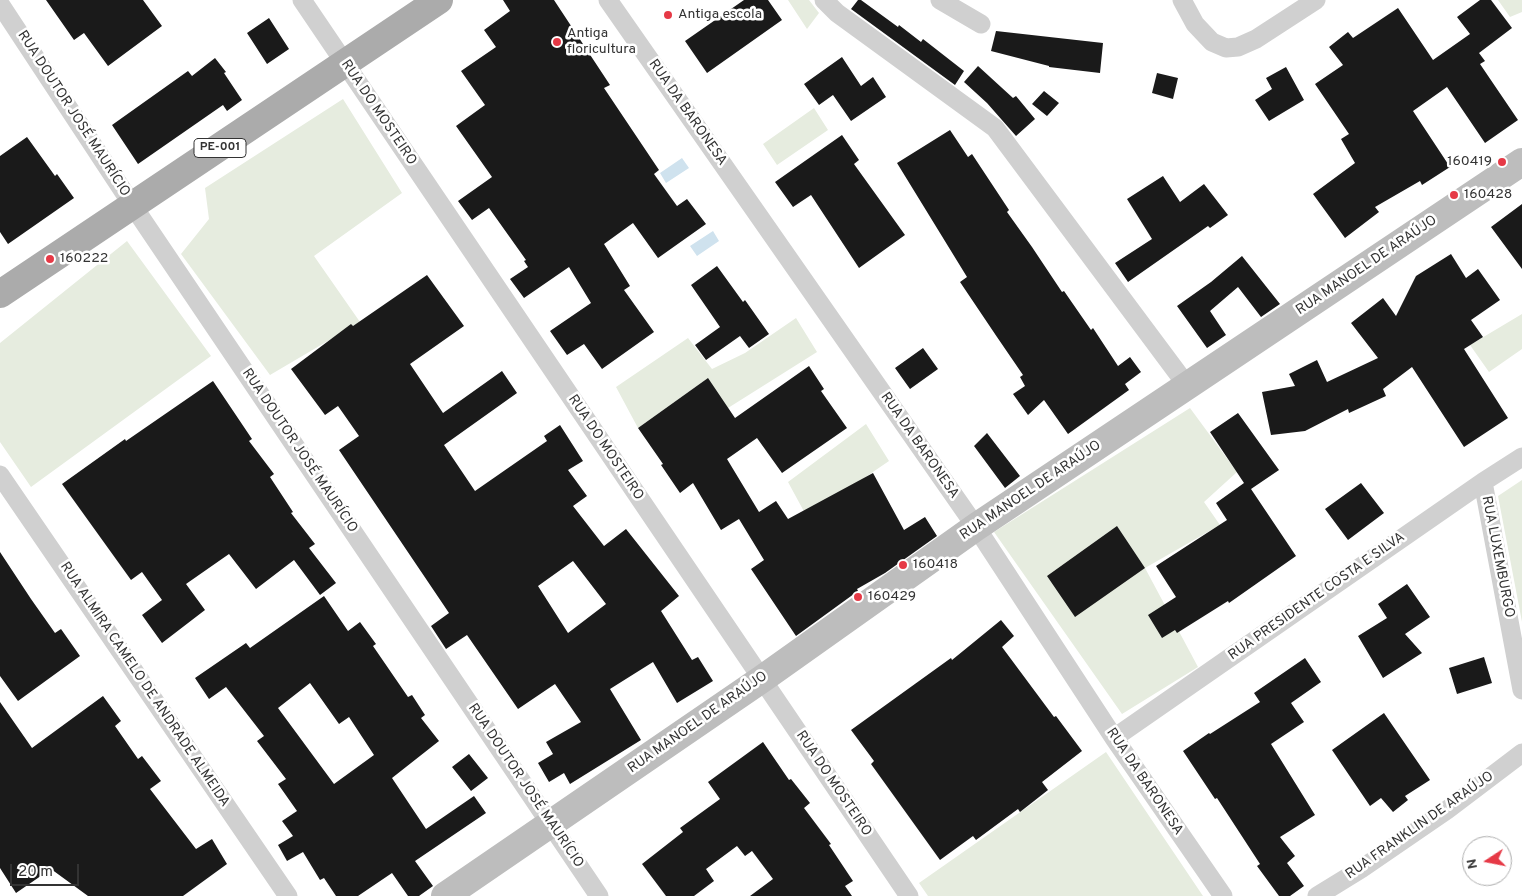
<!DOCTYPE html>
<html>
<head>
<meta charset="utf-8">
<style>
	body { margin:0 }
	#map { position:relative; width:1522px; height:896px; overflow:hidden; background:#fff; font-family:Overpass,sans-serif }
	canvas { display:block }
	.north { position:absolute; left:1462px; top:836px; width:50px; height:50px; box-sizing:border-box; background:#fff; border:1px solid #adadad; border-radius:50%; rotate:259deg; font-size:14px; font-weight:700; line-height:20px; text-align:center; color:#333 }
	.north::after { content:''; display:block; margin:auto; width:18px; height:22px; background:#e63946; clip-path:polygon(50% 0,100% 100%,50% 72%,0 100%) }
	.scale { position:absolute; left:10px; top:864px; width:69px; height:22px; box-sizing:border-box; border:2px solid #333; border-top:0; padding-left:6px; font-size:15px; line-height:18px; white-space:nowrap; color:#333; -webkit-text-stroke:4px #fff; paint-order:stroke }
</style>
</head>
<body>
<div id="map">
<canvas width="1522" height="896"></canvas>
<div class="north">N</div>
<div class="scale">20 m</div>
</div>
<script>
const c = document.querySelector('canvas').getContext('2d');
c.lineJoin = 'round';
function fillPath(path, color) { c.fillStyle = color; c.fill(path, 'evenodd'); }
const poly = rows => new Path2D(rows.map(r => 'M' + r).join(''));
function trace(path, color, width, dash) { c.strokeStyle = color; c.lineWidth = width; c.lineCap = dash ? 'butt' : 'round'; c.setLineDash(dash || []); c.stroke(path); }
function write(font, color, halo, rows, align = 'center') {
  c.font = font + ' Overpass,sans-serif'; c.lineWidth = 5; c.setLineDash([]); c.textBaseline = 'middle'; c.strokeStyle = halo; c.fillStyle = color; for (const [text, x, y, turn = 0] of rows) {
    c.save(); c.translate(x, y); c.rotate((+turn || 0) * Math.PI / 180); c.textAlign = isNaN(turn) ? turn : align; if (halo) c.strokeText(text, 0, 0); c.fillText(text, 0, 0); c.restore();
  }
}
fillPath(poly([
	[788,0,809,0,819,13,807,29],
	[1498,0,1522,0,1522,12,1510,17],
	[343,99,402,193,314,256,360,322,270,375,181,254,209,219,205,188],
	[814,108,828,130,777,165,763,144],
	[127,241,211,356,31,487,0,442,0,343],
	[1522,314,1522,349,1489,372,1470,345],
	[796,318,817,352,728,408,707,379,638,428,616,387,688,338,712,369,745,353],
	[1190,408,1237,472,1204,502,1220,525,1145,568,1198,667,1122,714,994,532],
	[866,424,889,461,807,517,788,482],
	[1522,480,1522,622,1498,496],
	[1106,752,1203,896,928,896,919,883]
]), '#e6ecdf');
fillPath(poly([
	[682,158,689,168,666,183,660,173],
	[713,231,719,241,697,256,690,246]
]), '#cfe2ee');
fillPath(poly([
	[46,0,143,0,162,26,108,66,84,33,74,40],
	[503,0,554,0,610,85,604,88,659,170,654,174,677,206,687,199,706,224,658,258,633,223,604,244,630,286,624,290,654,332,602,369,584,344,567,355,550,331,591,303,569,267,524,298,510,279,528,267,524,261,526,260,489,208,472,220,458,201,492,177,456,126,485,105,461,71,496,47,484,30,510,11],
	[744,0,768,0,782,20,707,73,685,41],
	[858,0,861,0,898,27,899,25,921,42,923,39,964,71,955,85,851,9],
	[1480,0,1491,0,1512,28,1479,53,1485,61,1480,64,1518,120,1485,143,1447,87,1413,111,1450,167,1422,185,1420,181,1375,207,1379,212,1345,238,1313,194,1355,163,1341,139,1349,134,1315,84,1343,65,1329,47,1348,32,1353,38,1398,8,1433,60,1470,34,1457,17],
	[269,18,289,49,267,64,247,33],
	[996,31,1103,43,1100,73,1049,67,1049,66,991,51],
	[842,57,861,86,873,77,886,97,851,121,833,95,819,105,804,84],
	[215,58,226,72,224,73,242,100,227,111,223,105,138,164,112,125,188,71,192,76],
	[978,66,1013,98,1016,96,1035,119,1016,136,987,103,964,82],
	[1286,67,1304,100,1269,121,1255,100,1272,89,1266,78],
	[1157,73,1178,78,1173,99,1152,93],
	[1044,91,1059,103,1047,116,1032,104],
	[950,130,968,157,972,154,1009,210,1007,212,1032,247,1062,292,1064,291,1091,330,1093,328,1118,366,1130,357,1141,372,1125,384,1129,390,1068,434,1044,400,1028,415,1013,394,1025,386,1020,377,1023,375,997,337,960,282,967,277,897,163],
	[842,135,859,160,854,164,905,235,859,268,811,195,793,207,775,182],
	[27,137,55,176,57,174,74,198,8,244,0,232,0,156],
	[1163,176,1180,202,1204,184,1228,215,1210,228,1208,226,1128,282,1115,263,1152,239,1127,199],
	[1522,204,1522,269,1491,227],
	[1451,254,1466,278,1478,269,1500,300,1471,320,1483,337,1464,349,1508,418,1464,447,1412,367,1383,389,1386,396,1349,413,1348,409,1305,431,1271,435,1262,392,1295,386,1289,374,1317,360,1327,382,1378,358,1351,323,1383,298,1396,316,1416,276],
	[1242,256,1280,304,1261,317,1238,287,1210,311,1226,335,1207,348,1177,306,1211,282],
	[717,266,743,302,745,300,769,334,749,348,740,336,706,360,695,345,720,327,691,285],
	[427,275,464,326,410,364,443,413,502,371,517,393,444,445,475,491,547,441,544,436,560,425,583,461,568,470,587,496,573,506,604,546,626,529,679,596,661,611,692,660,698,657,713,681,677,703,653,662,610,689,641,740,570,784,564,773,549,782,538,763,553,754,546,742,581,722,555,684,518,709,467,635,446,649,431,626,449,613,339,450,359,436,338,406,325,415,291,369,351,324,353,326],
	[573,561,606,604,568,633,538,586],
	[923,348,938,369,910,389,895,368],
	[809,366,824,389,821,391,847,428,782,473,757,438,727,459,759,512,776,501,788,519,873,473,904,530,925,517,937,536,885,573,857,589,858,591,796,636,751,569,764,560,739,519,721,530,693,483,680,493,661,465,663,464,638,428,708,378,735,418],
	[213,381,252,439,249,441,274,474,270,477,293,512,291,513,315,544,309,548,336,583,320,595,294,560,256,589,229,554,186,584,205,610,162,643,142,615,162,600,142,572,131,580,62,484,125,439,126,441],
	[1238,413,1279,470,1251,489,1296,556,1229,603,1228,601,1177,633,1175,630,1162,638,1148,615,1176,597,1156,566,1227,520,1216,503,1244,483,1210,432],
	[987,433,1020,476,1005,488,974,446],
	[1361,483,1384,513,1348,540,1325,509],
	[1117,526,1145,568,1075,617,1047,576],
	[0,552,31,599,55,633,61,629,80,656,18,701,0,676],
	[1407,584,1430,617,1405,634,1422,653,1383,678,1358,636,1387,618,1378,604],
	[324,596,348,631,360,622,376,644,373,646,408,697,412,695,425,715,421,718,439,741,392,778,426,829,474,796,486,813,415,861,433,886,419,896,408,896,392,873,358,896,336,896,324,878,320,880,303,852,287,861,278,845,293,836,282,821,297,811,278,784,286,779,257,741,264,736,226,687,209,699,195,678,246,643,250,648],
	[310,683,339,724,349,717,374,755,334,784,278,708],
	[1001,620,1014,636,1002,647,1054,717,1056,716,1082,751,1042,782,1048,790,1020,812,1018,809,976,840,973,836,940,860,871,764,874,761,851,730,951,658,952,660],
	[1484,657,1492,683,1457,694,1449,668],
	[1305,658,1321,682,1291,703,1304,722,1271,744,1315,815,1280,837,1295,856,1287,863,1304,886,1290,896,1279,896,1257,866,1260,864,1217,798,1215,799,1183,751,1209,733,1210,734,1260,702,1254,693],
	[103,696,121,721,115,726,138,759,142,756,161,781,150,789,196,849,212,839,227,864,183,896,88,896,51,869,16,893,0,868,0,702,32,748],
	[1384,713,1430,780,1405,796,1408,800,1393,812,1381,798,1370,806,1332,750],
	[763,742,789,780,791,779,810,803,804,808,831,844,829,845,853,881,845,886,852,896,750,896,773,879,752,851,745,856,737,846,706,869,714,881,694,896,666,896,642,864,683,832,680,828,720,799,708,782],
	[469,754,488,778,471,791,452,767]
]), '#1a1a1a');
trace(poly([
	[302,0,909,896],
	[608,0,976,527,1114,738,1223,896],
	[824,0,837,13,995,128,1188,387],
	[940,0,981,24],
	[1182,0,1195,24,1212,42,1226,48,1238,47,1256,39,1316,0],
	[0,4,133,206,599,896],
	[0,475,288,896],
	[1483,482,1522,690],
	[1114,738,1483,482,1522,457],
	[1317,896,1361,869,1447,810,1522,753]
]), '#d0d0d0', 19);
trace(poly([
	[445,896,762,679,976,527,1522,162]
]), '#bdbdbd', 28);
trace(poly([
	[0,294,439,0]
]), '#ababab', 28);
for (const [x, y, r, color] of [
	[668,15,5,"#e63946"],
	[557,42,5,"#e63946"],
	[1502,162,5,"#e63946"],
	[1454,195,5,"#e63946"],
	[50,259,5,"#e63946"],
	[903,565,5,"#e63946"],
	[858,597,5,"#e63946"]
]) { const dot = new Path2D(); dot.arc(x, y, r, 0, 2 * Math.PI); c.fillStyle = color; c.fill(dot); trace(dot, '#fff', 2); }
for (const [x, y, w] of [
	[220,148,52]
]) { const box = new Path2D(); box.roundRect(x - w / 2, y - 9.5, w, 19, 4); c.fillStyle = '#fff'; c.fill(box); trace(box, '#333', 1); }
write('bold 12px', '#333', null, [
	["PE-001",220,148]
]);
write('14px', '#333', '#fff', [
	["Antiga escola",678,15],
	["Antiga",567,34],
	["floricultura",567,50],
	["160419",1492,162,"right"],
	["160428",1464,195],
	["160222",60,259],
	["160418",913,565],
	["160429",868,597]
], 'left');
write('14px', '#333', '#fff', [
	["RUA DO MOSTEIRO",378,113,56],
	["RUA DA BARONESA",687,113,55],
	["RUA DOUTOR JOSÉ MAURÍCIO",73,114,57],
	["RUA MANOEL DE ARAÚJO",1367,266,-34],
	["RUA DA BARONESA",919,446,55],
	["RUA DO MOSTEIRO",605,448,56],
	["RUA DOUTOR JOSÉ MAURÍCIO",299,451,56],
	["RUA MANOEL DE ARAÚJO",1031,491,-34],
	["RUA LUXEMBURGO",1497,557,79],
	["RUA PRESIDENTE COSTA E SILVA",1317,597,-35],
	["RUA ALMIRA CAMELO DE ANDRADE ALMEIDA",144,685,56],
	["RUA MANOEL DE ARAÚJO",698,723,-35],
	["RUA DA BARONESA",1144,782,56],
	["RUA DO MOSTEIRO",833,784,56],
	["RUA DOUTOR JOSÉ MAURÍCIO",525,786,56],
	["RUA FRANKLIN DE ARAÚJO",1420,826,-35]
]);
</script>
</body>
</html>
